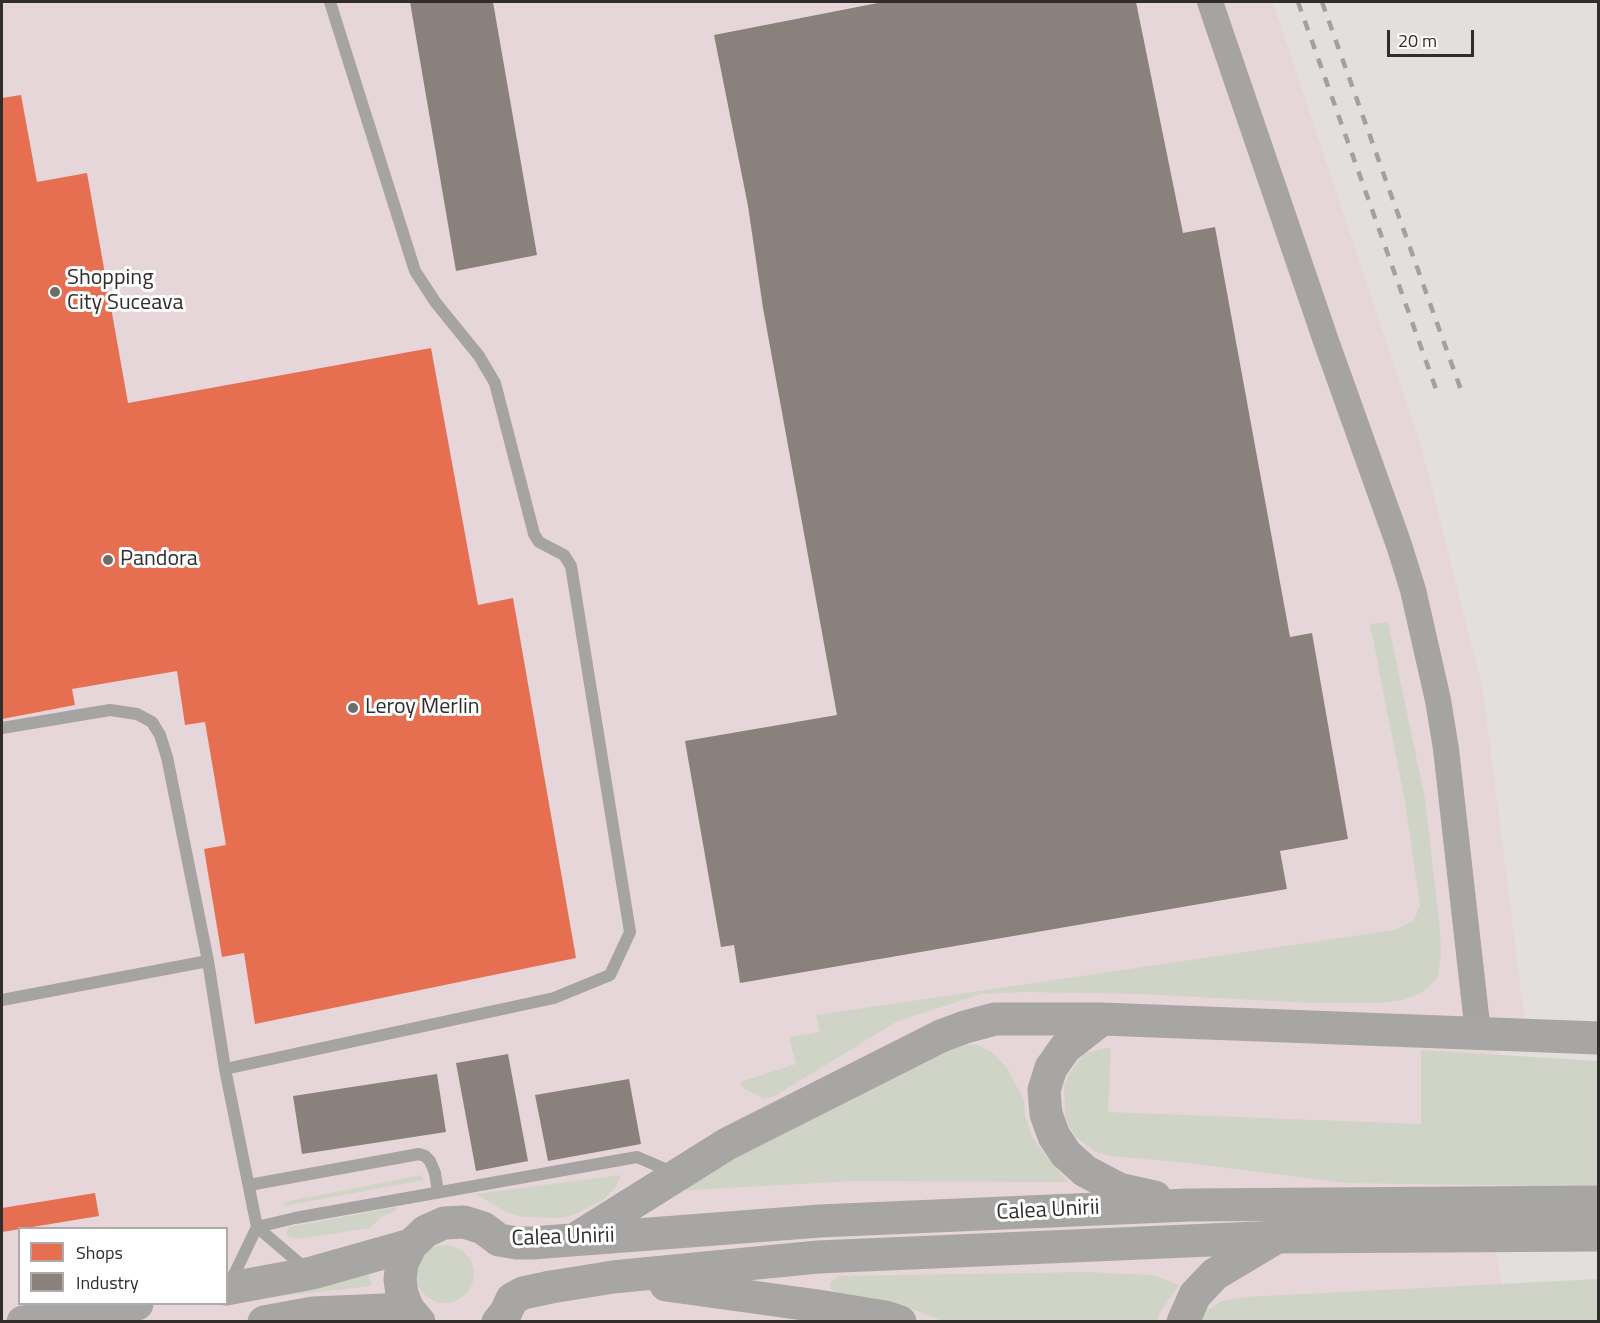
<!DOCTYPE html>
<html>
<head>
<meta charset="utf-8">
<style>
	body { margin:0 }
	#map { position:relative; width:1600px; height:1323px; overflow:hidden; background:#e3dfdc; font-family:"Titillium Web",sans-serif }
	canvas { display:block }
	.frame { position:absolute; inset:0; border:3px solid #302d2b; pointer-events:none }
	.legend { position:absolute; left:18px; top:1227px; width:210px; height:78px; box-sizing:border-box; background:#fff; border:2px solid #acabaa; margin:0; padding:8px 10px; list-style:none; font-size:18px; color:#302d2b }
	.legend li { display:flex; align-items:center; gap:12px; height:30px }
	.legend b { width:30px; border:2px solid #acabaa }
	.scale { position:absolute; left:1387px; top:30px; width:87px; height:27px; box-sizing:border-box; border:3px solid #302d2b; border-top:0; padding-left:8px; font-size:18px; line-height:21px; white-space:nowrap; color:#302d2b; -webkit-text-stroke:4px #fff; paint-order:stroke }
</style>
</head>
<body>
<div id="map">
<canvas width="1600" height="1323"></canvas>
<div class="frame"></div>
<ul class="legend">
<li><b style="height:16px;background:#e76f51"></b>Shops</li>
<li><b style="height:16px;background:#8a817c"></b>Industry</li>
</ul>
<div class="scale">20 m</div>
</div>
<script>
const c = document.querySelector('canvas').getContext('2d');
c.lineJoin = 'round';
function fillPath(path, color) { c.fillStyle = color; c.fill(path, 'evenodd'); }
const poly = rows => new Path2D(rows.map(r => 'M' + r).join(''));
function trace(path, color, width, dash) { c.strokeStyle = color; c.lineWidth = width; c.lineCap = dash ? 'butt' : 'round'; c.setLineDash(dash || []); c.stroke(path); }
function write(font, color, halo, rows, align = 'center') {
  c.font = font + ' "Titillium Web",sans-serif'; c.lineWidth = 6; c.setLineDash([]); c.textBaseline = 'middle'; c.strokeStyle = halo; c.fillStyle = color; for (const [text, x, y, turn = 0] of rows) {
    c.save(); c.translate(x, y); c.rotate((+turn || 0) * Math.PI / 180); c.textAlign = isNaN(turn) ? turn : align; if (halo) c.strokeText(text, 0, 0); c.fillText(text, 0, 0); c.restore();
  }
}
fillPath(poly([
	[2,2,1273,2,1420,442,1483,690,1524,1016,1465,1105,1510,1321,2,1322],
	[20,1228,226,1228,226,1304,20,1304]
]), '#e6d6da');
fillPath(poly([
	[1388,622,1425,799,1440,929,1441,953,1438,977,1428,988,1417,995,1403,1000,1380,1003,1310,1003,1141,994,1025,992,981,994,896,1022,775,1096,764,1099,744,1089,740,1082,796,1064,789,1037,820,1032,816,1015,1394,930,1407,924,1414,920,1420,906,1405,802,1370,624],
	[961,1044,978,1045,993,1053,1007,1068,1024,1100,1025,1115,1032,1137,1067,1182,854,1181,673,1191,947,1048],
	[1111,1048,1108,1112,1421,1124,1421,1050,1598,1061,1598,1187,1345,1183,1188,1163,1111,1156,1095,1152,1075,1136,1069,1126,1065,1114,1064,1086,1069,1074,1084,1054,1099,1049],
	[422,1175,423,1180,285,1206,284,1202],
	[621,1175,615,1188,603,1200,574,1215,558,1218,523,1217,508,1213,476,1194],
	[396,1207,397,1210,381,1217,370,1228,298,1239,289,1237,286,1233,289,1227],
	'416 1274a29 29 0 1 1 58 0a29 29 0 1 1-58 0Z',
	[367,1268,372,1286,252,1299],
	[1087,1272,1152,1275,1179,1285,1159,1314,1157,1321,945,1322,918,1311,835,1293,831,1289,830,1283,839,1276],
	[1598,1279,1598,1321,1198,1322,1205,1312,1222,1301,1245,1297]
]), '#d0d4c6');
fillPath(poly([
	[21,95,37,182,87,173,128,403,431,348,478,605,513,598,576,958,255,1024,244,953,222,957,204,849,226,845,205,722,185,725,177,671,72,689,75,705,2,719,2,98],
	[1259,654,1274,737,1257,740,1243,657],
	[1208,663,1222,746,1206,749,1192,666],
	[1148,674,1163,756,1147,759,1132,676],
	[1095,681,1110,764,1093,767,1079,684],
	[1045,691,1060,774,1044,777,1029,694],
	[989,701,1003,783,987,786,973,703],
	[942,708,956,790,940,793,926,711],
	[894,716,908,799,892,802,877,719],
	[844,724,859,807,842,810,828,727],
	[795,734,810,817,793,820,779,737],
	[749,742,763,825,747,828,732,746],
	[95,1193,99,1216,2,1232,2,1208]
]), '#e76f51');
fillPath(poly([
	[410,2,493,2,537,255,456,271],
	[883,2,1136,2,1183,233,1215,227,1290,637,1312,633,1348,839,1280,851,1287,889,740,983,734,945,721,947,685,741,837,715,763,308,748,206,714,35],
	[508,1054,528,1161,476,1171,456,1063],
	[437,1074,446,1132,302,1154,293,1096],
	[629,1079,641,1144,548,1161,535,1095]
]), '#8a817c');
trace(poly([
	[2,728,110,710,137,714,152,722,160,735,167,757,208,961,225,1069,257,1227,306,1269],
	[2,1000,208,961],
	[225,1069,554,998,610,975,630,932,571,566,564,555,539,542,534,534,495,383,479,356,436,303,415,271,330,2],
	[249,1185,419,1154,425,1156,430,1161,435,1173,438,1192],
	[257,1227,295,1218,637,1157,672,1172],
	[229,1285,257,1227]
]), '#a6a3a3', 12);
trace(poly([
	[1210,2,1326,341,1399,545,1413,590,1438,700,1446,749,1478,1033]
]), '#a6a3a3', 26);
trace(poly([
	[1102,1019,1065,1048,1051,1068,1044,1090,1046,1114,1054,1136,1066,1154,1085,1171,1119,1189,1155,1197],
	[577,1238,727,1144,941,1036,965,1027,995,1019,1102,1019,1598,1038],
	[666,1285,818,1306,885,1317,900,1322],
	[226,1289,312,1273,411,1245],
	[23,1322,137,1304],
	[264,1322,313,1313,408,1309],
	[419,1322,408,1309,402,1294,400,1279,402,1263,411,1245,426,1231,444,1223,464,1222,483,1228,499,1240,517,1243,532,1243,820,1221,1189,1205,1598,1202],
	[498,1322,506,1312,512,1299,523,1293,551,1287,613,1277,818,1257,1279,1237,1598,1235],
	[1183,1322,1195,1295,1215,1274,1272,1240]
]), '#a8a6a5', 33);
trace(poly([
	[1298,2,1437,392],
	[1322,2,1461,390]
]), '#a3a1a0', 4.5, [10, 10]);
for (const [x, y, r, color] of [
	[55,292,6,"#6f6b69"],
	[108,560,6,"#6f6b69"],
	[353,708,6,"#6f6b69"]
]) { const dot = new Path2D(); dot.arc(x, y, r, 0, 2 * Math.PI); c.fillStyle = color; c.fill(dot); trace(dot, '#fff', 2); }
write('22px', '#302d2b', '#fff', [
	["Shopping",67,279],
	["City Suceava",67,304],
	["Pandora",120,560],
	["Leroy Merlin",365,708]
], 'left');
write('22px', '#302d2b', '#fff', [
	["Calea Unirii",1048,1211,-3],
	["Calea Unirii",563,1238,-2]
]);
</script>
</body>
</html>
